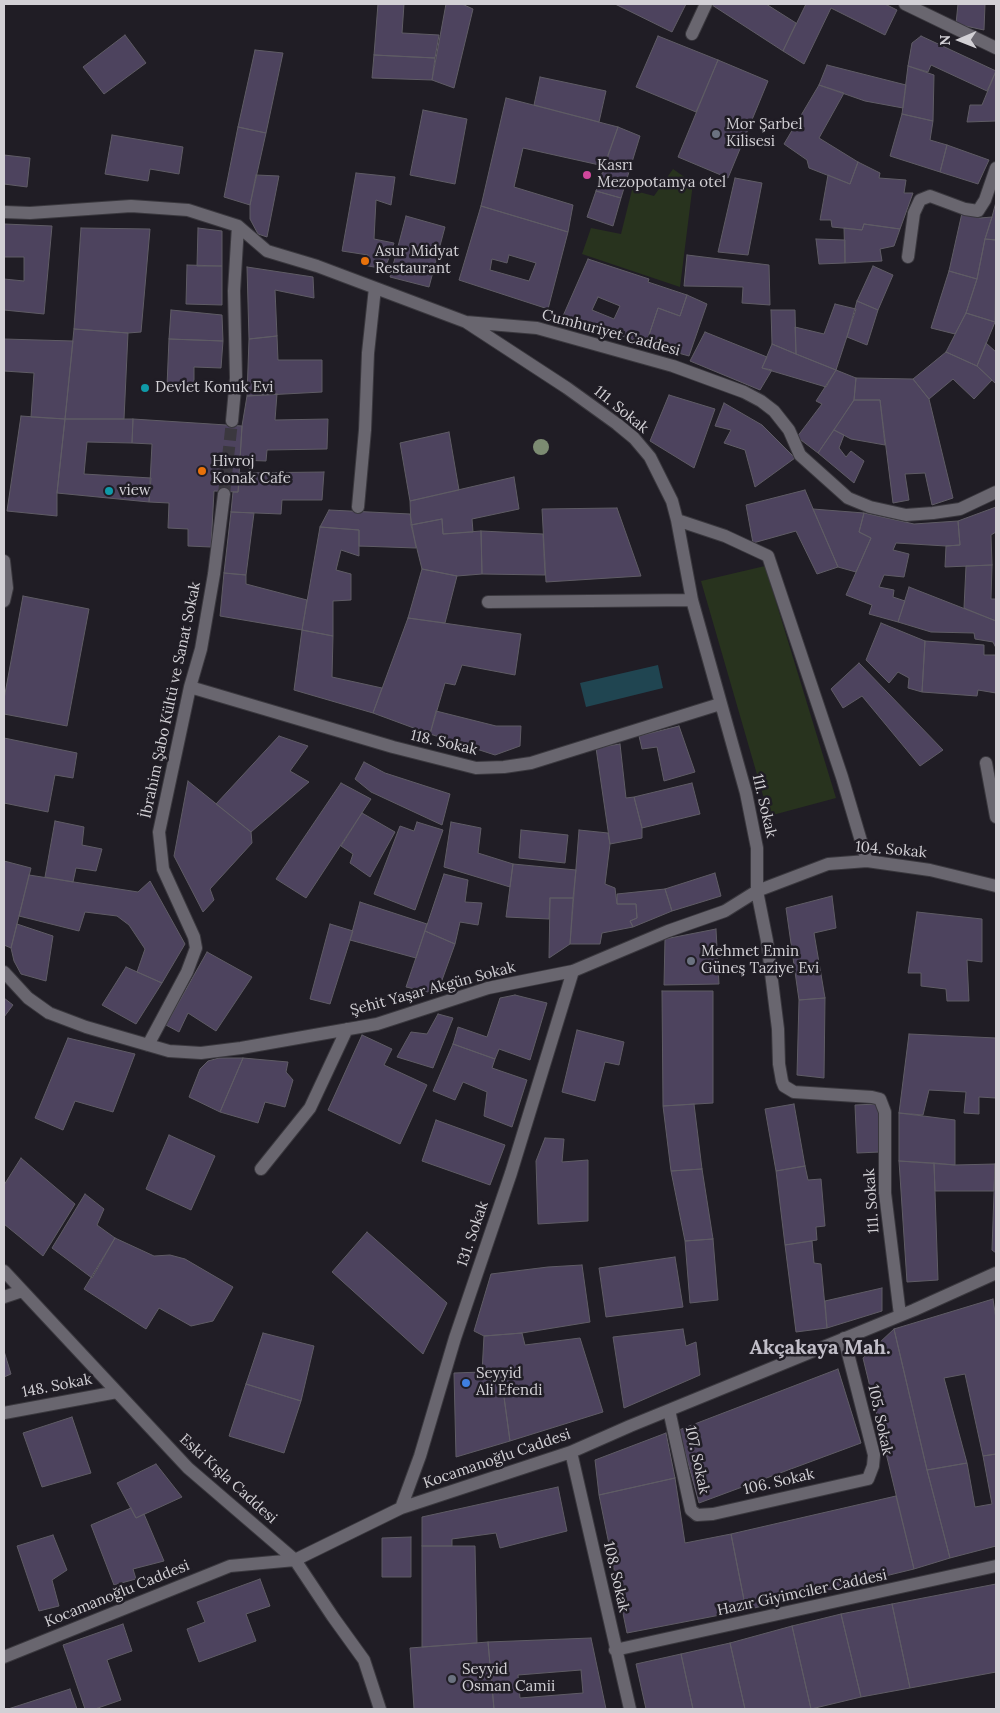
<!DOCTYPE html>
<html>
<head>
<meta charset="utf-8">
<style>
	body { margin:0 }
	#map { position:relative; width:1000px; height:1713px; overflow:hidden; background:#201d25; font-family:Lora,serif }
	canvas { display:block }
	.frame { position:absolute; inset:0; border:5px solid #d2d0d5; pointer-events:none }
	.north { position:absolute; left:935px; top:15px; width:50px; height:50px; -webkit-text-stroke:4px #201d25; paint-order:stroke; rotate:269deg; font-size:14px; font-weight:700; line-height:20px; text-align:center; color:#d2d0d5 }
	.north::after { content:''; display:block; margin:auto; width:18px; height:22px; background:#d2d0d5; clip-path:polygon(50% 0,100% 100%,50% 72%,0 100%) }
</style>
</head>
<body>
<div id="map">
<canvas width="1000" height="1713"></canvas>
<div class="frame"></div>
<div class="north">N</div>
</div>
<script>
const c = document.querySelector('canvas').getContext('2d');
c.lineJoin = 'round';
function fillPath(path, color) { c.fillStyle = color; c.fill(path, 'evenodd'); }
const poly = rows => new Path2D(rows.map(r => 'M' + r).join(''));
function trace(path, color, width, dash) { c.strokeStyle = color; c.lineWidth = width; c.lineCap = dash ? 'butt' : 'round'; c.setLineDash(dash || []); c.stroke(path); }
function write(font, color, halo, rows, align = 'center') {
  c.font = font + ' Lora,serif'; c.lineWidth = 5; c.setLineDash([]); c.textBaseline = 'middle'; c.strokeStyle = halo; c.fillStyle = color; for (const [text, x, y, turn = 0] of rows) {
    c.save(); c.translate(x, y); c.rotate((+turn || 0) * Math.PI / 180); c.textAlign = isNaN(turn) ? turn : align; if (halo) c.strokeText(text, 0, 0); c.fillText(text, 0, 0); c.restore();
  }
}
fillPath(poly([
	[673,169,693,183,680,287,582,254,591,228,621,234,632,190,654,196],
	[765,566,836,798,769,816,701,581]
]), '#28331e');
fillPath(poly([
	[658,665,663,688,586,707,580,683]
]), '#204551');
const building = poly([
	[378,4,404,4,402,33,439,35,435,58,374,55,378,4],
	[446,4,462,4,473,9,454,88,432,80,446,4],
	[615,4,686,4,672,32,615,4],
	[712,4,766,4,796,23,783,51,712,5,712,4],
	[806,4,885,4,897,10,885,35,831,8,804,64,783,51,806,4],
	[958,4,985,4,984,30,956,24,958,4],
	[125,35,146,63,104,94,83,67,125,35],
	[658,36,718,60,696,112,636,87,658,36],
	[921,36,996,71,987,91,931,65,928,72,908,66,912,43,921,36],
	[255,50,283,53,266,133,238,127,255,50],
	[374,55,435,58,432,80,372,78,374,55],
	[718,60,768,81,728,178,678,157,718,60],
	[827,65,906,85,903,108,865,101,819,85,827,65],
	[908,66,934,75,933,121,902,114,908,66],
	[996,71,996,121,967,122,970,105,982,105,996,71],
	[540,77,606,91,599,122,534,105,540,77],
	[819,85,844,93,819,138,858,162,850,184,809,168,807,160,784,144,819,85],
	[506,98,618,127,604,166,523,148,514,187,573,205,568,232,481,206,506,98],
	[423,110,467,119,455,184,410,175,423,110],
	[902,114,933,121,930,140,947,145,940,172,890,156,902,114],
	[238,127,266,133,250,205,224,197,238,127],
	[618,127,640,136,621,198,596,191,618,127],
	[112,135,183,147,179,174,150,169,148,181,105,174,112,135],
	[947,145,989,160,978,184,940,172,947,145],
	[4,155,30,158,27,187,4,184,4,155],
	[858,162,880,173,879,178,906,180,904,193,913,193,900,229,864,224,862,230,832,227,831,220,820,220,828,175,850,184,858,162],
	[356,173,395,177,391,205,376,200,374,239,394,243,385,269,363,265,368,255,342,251,356,173],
	[256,175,279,176,267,237,258,234,250,219,250,205,256,175],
	[735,178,762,183,748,255,718,252,735,178],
	[596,191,621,198,613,226,587,217,596,191],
	[996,202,996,240,985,239,992,217,996,202],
	[481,206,568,232,548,309,459,280,481,206],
	[509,255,536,263,529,281,490,270,492,259,507,263,509,255],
	[962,213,980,218,992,217,985,239,977,279,949,271,962,213],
	[406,216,445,227,429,287,390,277,406,216],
	[4,224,52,226,44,314,4,310,4,279,24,281,24,257,4,257,4,224],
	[864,224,900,229,894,246,880,249,882,261,845,263,844,228,862,230,864,224],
	[81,228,150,229,141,332,128,333,74,329,81,228],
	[198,228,222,231,222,266,197,266,198,228],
	[816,239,845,240,845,263,819,264,816,239],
	[985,239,996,240,995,322,966,313,977,279,985,239],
	[687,255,769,265,770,305,742,303,743,287,684,286,687,255],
	[588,259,649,279,648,282,687,295,680,316,658,308,646,344,563,316,588,259],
	[598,297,620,306,614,319,592,310,598,297],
	[187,265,222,266,222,305,186,304,187,265],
	[873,266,893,275,878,310,857,301,873,266],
	[247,267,313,277,314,298,275,290,277,336,249,339,247,267],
	[949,271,977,279,966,313,955,334,931,328,949,271],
	[687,295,707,304,689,356,646,344,658,308,680,316,687,295],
	[857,301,878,310,867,345,847,337,857,301],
	[835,304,856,309,836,370,796,354,795,327,824,334,835,304],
	[171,310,222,315,223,341,169,339,171,310],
	[771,310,795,310,796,354,772,344,771,310],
	[966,313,995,322,977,366,946,352,966,313],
	[74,329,128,333,124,419,65,419,74,329],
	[705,332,767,357,762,368,772,370,760,390,690,361,705,332],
	[277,336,278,360,322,360,322,392,247,396,249,339,277,336],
	[4,339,73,341,65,419,31,417,34,373,4,371,4,339],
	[169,339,223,341,221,368,194,367,194,387,167,386,169,339],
	[986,343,996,352,996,384,977,366,986,343],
	[772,344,796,354,836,370,826,387,762,368,772,344],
	[946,352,977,366,992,380,974,399,953,379,929,399,913,379,946,352],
	[836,370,856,378,854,400,818,453,797,437,822,404,816,401,836,370],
	[856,378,913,379,929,399,953,498,932,505,925,473,905,474,909,500,893,503,880,400,854,400,856,378],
	[277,394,275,420,328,419,327,449,267,450,266,461,240,460,242,426,247,396,277,394],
	[669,395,715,409,694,468,650,441,669,395],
	[854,400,880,400,885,445,851,439,834,430,854,400],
	[724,403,762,425,795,458,755,487,745,450,724,443,731,430,715,426,724,403],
	[21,416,65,419,57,493,57,516,7,511,21,416],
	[65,419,133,419,132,443,87,442,84,474,151,478,149,502,57,493,65,419],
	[133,419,242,426,238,492,214,491,211,547,188,546,188,529,168,528,169,503,149,502,152,444,132,443,133,419],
	[834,430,844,435,839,448,846,457,851,451,864,461,854,483,818,453,834,430],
	[449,432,459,490,410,501,400,443,449,432],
	[324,472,322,500,282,500,281,514,231,512,233,492,238,492,240,473,324,472],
	[514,477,519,509,472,519,473,532,443,534,442,519,411,525,410,501,514,477],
	[805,490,838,567,817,574,796,531,753,543,746,505,805,490],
	[996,507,996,532,991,535,992,565,945,567,946,546,960,545,958,521,996,507],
	[617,508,641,576,546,582,542,509,617,508],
	[813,509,864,513,859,532,871,538,856,572,838,567,813,509],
	[329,510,410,514,416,548,359,546,359,530,320,527,329,510],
	[231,512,254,513,246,575,224,573,231,512],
	[864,513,914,524,958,521,960,545,946,546,896,543,893,550,909,554,904,577,884,575,879,587,894,590,893,597,905,601,898,622,869,614,872,605,846,595,871,538,859,532,864,513],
	[442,519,443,534,481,531,482,574,457,576,422,569,411,525,442,519],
	[320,527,359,530,359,556,341,550,336,570,351,574,351,600,333,601,333,636,302,630,320,527],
	[481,531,543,534,545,575,482,574,481,531],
	[992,565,991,599,996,599,996,621,964,608,966,566,992,565],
	[422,569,457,576,445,623,408,618,422,569],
	[224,573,246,575,246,584,307,600,302,630,220,616,224,573],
	[909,587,996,621,996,648,993,642,975,639,974,633,931,632,898,622,909,587],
	[23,596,89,609,67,726,4,714,4,699,23,596],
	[408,618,521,634,515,675,462,665,455,685,445,683,430,734,373,713,408,618],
	[881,623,925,641,922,692,908,688,909,678,898,672,889,683,866,660,881,623],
	[302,630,333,636,332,677,382,688,373,713,294,690,302,630],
	[925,641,984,645,984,655,996,655,996,693,978,690,977,696,922,692,925,641],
	[859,663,943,750,920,766,862,696,843,708,831,689,859,663],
	[436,711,496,726,521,726,520,746,495,755,430,734,436,711],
	[679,726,695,772,664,781,657,747,642,749,639,736,679,726],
	[279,736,308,746,290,771,309,782,251,832,216,804,279,736],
	[4,738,77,753,73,778,55,775,48,812,4,803,4,738],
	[620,744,626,798,634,797,642,828,642,838,610,844,596,748,620,744],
	[364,762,385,773,450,794,442,825,371,792,355,779,364,762],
	[188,781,251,832,252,843,210,889,214,900,203,912,174,856,188,781],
	[341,783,371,799,306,898,276,879,341,783],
	[692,783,700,814,642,828,634,797,692,783],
	[362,813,395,832,370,877,350,863,353,854,341,846,362,813],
	[55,821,84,827,82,845,102,849,96,871,76,868,73,882,45,877,55,821],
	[417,822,443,830,415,910,374,894,400,826,414,831,417,822],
	[451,822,481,828,478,853,513,864,510,887,444,867,451,822],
	[521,830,568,835,565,863,519,858,521,830],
	[579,830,608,833,610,844,605,884,615,888,617,904,636,904,637,918,630,921,633,927,602,933,600,944,570,944,579,830],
	[4,861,31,868,11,948,4,945,4,861],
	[513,864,576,870,573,898,550,898,549,919,506,917,513,864],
	[715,873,721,896,672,911,665,889,715,873],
	[444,874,468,880,465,902,482,903,478,925,460,922,455,944,425,931,444,874],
	[29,875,138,892,150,881,185,944,162,983,137,972,145,949,129,925,117,916,85,912,79,931,19,916,29,875],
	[665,889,672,911,633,927,630,921,637,918,636,904,617,904,617,894,665,889],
	[832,896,836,928,814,933,825,998,799,1000,786,908,832,896],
	[550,898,573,898,570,944,549,958,550,898],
	[360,902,427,924,416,958,350,940,360,902],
	[917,912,982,919,982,962,967,960,969,1001,947,1001,946,989,921,986,921,973,908,973,917,912],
	[17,924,53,936,46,981,21,974,14,961,11,948,17,924],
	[330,924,353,931,330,1004,310,999,330,924],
	[716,929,719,984,664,985,665,939,716,929],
	[425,931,455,944,437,994,406,987,425,931],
	[207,952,252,977,216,1031,188,1013,179,1032,166,1025,207,952],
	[126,967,162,983,136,1024,102,1005,126,967],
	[662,991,713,991,713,1103,663,1106,662,991],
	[515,995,547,1003,530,1060,499,1049,495,1059,453,1044,458,1027,487,1037,500,998,515,995],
	[4,998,13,1005,4,1017,4,998],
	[825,998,824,1078,797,1075,799,1000,825,998],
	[438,1014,453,1018,433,1068,397,1057,411,1032,427,1034,438,1014],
	[577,1030,624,1042,619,1065,605,1062,595,1101,562,1092,577,1030],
	[909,1034,996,1038,996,1098,979,1097,979,1114,964,1113,966,1092,929,1090,923,1115,899,1113,909,1034],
	[362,1035,392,1049,384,1065,427,1085,400,1144,328,1110,362,1035],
	[68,1038,135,1054,113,1112,75,1101,63,1130,35,1118,68,1038],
	[453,1044,495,1059,492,1068,527,1080,512,1127,484,1116,487,1092,463,1082,455,1100,433,1091,453,1044],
	[219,1058,243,1058,220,1112,189,1097,200,1069,208,1061,219,1058],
	[243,1058,288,1062,286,1072,293,1080,285,1107,265,1102,258,1123,220,1112,243,1058],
	[694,1104,702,1169,671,1171,663,1106,694,1104],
	[794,1104,805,1166,776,1171,765,1109,794,1104],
	[878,1104,880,1152,857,1153,855,1105,878,1104],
	[899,1113,955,1120,955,1165,899,1161,899,1113],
	[436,1120,505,1145,490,1185,422,1161,436,1120],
	[169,1135,215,1156,191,1210,146,1189,169,1135],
	[545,1138,564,1139,562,1162,588,1160,588,1221,538,1224,536,1161,545,1138],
	[21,1158,75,1204,43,1256,4,1224,4,1185,21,1158],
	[899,1161,934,1163,938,1280,907,1282,899,1161],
	[934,1163,955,1165,995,1164,994,1191,935,1191,934,1163],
	[995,1164,996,1164,996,1253,992,1250,995,1164],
	[805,1166,808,1180,821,1179,825,1226,816,1227,817,1240,785,1245,776,1171,805,1166],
	[702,1169,713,1239,685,1241,671,1171,702,1169],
	[85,1194,104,1209,97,1225,115,1238,92,1278,52,1248,85,1194],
	[367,1232,447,1303,423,1354,332,1272,367,1232],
	[115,1238,154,1256,170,1255,185,1259,233,1287,213,1321,191,1326,159,1308,146,1329,84,1289,115,1238],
	[713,1239,718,1300,690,1303,685,1241,713,1239],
	[812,1241,814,1263,821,1264,827,1328,796,1332,785,1245,812,1241],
	[675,1257,683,1307,606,1317,599,1268,675,1257],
	[582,1265,590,1322,522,1333,484,1336,474,1331,491,1274,548,1267,582,1265],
	[882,1288,882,1311,827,1328,825,1301,882,1288],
	[993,1299,996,1319,996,1454,983,1456,965,1374,944,1378,967,1463,927,1470,894,1329,993,1299],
	[683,1329,686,1346,696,1342,700,1375,624,1408,613,1337,683,1329],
	[894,1329,927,1470,950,1558,914,1569,863,1358,894,1329],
	[263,1333,314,1346,301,1401,246,1384,263,1333],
	[522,1333,525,1345,580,1338,603,1412,510,1441,501,1375,482,1372,484,1336,522,1333],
	[4,1351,11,1374,4,1377,4,1351],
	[838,1369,861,1443,699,1503,679,1430,838,1369],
	[482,1372,501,1375,510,1441,456,1457,454,1373,482,1372],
	[246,1384,301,1401,284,1453,229,1436,246,1384],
	[72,1417,91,1473,42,1487,23,1433,72,1417],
	[666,1433,675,1478,599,1495,595,1460,666,1433],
	[996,1454,996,1546,950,1558,927,1470,967,1463,975,1507,992,1504,983,1456,996,1454],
	[156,1464,182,1497,136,1518,117,1483,156,1464],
	[675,1478,685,1543,731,1534,746,1610,627,1633,599,1495,675,1478],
	[558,1487,567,1531,500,1548,496,1533,452,1539,452,1546,422,1546,422,1517,558,1487],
	[896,1496,914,1569,746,1610,731,1534,896,1496],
	[131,1508,136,1518,144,1514,164,1561,133,1569,136,1579,114,1585,91,1525,131,1508],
	[53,1535,67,1570,52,1580,59,1606,39,1611,17,1546,53,1535],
	[411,1537,411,1577,382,1577,382,1538,411,1537],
	[422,1546,475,1546,477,1643,422,1647,422,1546],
	[260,1579,270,1606,246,1614,256,1641,199,1662,187,1629,205,1622,197,1602,260,1579],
	[996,1584,996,1672,910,1688,892,1604,996,1584],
	[892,1604,910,1688,861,1697,841,1614,892,1604],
	[841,1614,861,1697,811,1709,792,1626,841,1614],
	[123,1624,132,1651,107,1660,121,1700,95,1709,85,1709,63,1645,123,1624],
	[792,1626,811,1709,745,1709,730,1643,792,1626],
	[591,1638,606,1709,494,1709,488,1642,591,1638],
	[581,1670,583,1693,520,1698,518,1675,581,1670],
	[488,1642,494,1709,414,1709,410,1648,488,1642],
	[730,1643,745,1709,693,1709,681,1654,730,1643],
	[681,1654,693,1709,646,1709,636,1664,681,1654],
	[70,1689,77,1709,8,1709,70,1689]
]);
fillPath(building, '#4d435e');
trace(building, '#5f5c65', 1);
trace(poly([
	[224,494,232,421]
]), '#3b383f', 12, [12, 6]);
const minor = poly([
	[905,4,996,48],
	[692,34,706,4],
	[4,212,30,213,131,206,188,210,238,226,267,251,317,266,466,322,537,328,673,366,744,392,761,401,774,411,789,430,800,455,848,498,870,507,906,515,933,513,960,509,996,492],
	[908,257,914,213,920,200,930,196,965,209,978,211,985,200,996,168],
	[466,322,567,388,617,424,634,438,650,457,672,501,677,520,692,600,746,793,757,848,757,891,767,941,778,1029,779,1064,782,1081,784,1086,794,1092,872,1097,880,1099,885,1112,885,1193,900,1315],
	[232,421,236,378,234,291,238,226],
	[358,507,365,430,368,353,375,288],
	[677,520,725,536,768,556,842,777,867,861],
	[4,561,7,588,4,601],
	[488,602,692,600],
	[190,687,393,747,476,768,504,767,531,763,720,704],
	[986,763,996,817],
	[4,972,28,998,49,1013,86,1027,169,1051,201,1053,241,1048,377,1024,488,988,573,971,668,931,725,911,757,891,828,864,867,861,930,870,996,886],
	[148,1045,187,972,196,948,194,937,163,869,159,832,190,687,201,649,214,574,224,494],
	[261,1169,310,1108,347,1029],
	[4,1271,188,1468,295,1560,333,1617,364,1660,380,1709],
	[4,1297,22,1291],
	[669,1410,691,1510,697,1515,713,1514,868,1479,873,1466,874,1455,844,1338],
	[4,1413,117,1392],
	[571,1452,630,1709],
	[401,1508,420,1456,455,1338,511,1173,573,971],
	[615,1650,996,1566],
	[4,1657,230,1566,295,1560,401,1508,571,1452,630,1426,914,1310,996,1273]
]);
trace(minor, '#3a383e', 14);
trace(minor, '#69666f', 12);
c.fillStyle = '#7c8b72';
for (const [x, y] of [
	[541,447]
]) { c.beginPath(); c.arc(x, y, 8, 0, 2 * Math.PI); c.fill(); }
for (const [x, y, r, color] of [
	[716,134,5,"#6b7280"],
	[587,175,5,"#d1479c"],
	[365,261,5,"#e8710a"],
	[145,388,5,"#0f9aa8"],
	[202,471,5,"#e8710a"],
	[109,491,5,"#0f9aa8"],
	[691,961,5,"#6b7280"],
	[466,1383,5,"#3f7fe0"],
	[452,1679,5,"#6b7280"]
]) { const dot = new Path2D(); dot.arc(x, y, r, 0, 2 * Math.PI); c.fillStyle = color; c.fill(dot); trace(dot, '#201d25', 2); }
write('15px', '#d2d0d5', '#201d25', [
	["Mor Şarbel",726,125],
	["Kilisesi",726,142],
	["Kasrı",597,166],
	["Mezopotamya otel",597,183],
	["Asur Midyat",375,252],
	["Restaurant",375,269],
	["Devlet Konuk Evi",155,388],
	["Hivroj",212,462],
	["Konak Cafe",212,479],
	["view",119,491],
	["Mehmet Emin",701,952],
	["Güneş Taziye Evi",701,969],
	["Seyyid",476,1374],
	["Ali Efendi",476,1391],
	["Seyyid",462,1670],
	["Osman Camii",462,1687]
], 'left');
write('15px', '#d2d0d5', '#201d25', [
	["Cumhuriyet Caddesi",611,333,15],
	["111. Sokak",621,410,39],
	["İbrahim Şabo Kültü ve Sanat Sokak",171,700,-78],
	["118. Sokak",444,743,13],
	["111. Sokak",764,806,77],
	["104. Sokak",891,850,5],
	["Şehit Yaşar Akgün Sokak",433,989,-15],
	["111. Sokak",872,1201,-94],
	["131. Sokak",473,1234,-71],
	["148. Sokak",57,1386,-11],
	["105. Sokak",880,1420,78],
	["Kocamanoğlu Caddesi",497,1459,-19],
	["107. Sokak",697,1460,78],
	["Eski Kışla Caddesi",228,1479,42],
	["106. Sokak",779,1482,-13],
	["108. Sokak",616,1577,77],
	["Hazır Giyimciler Caddesi",802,1593,-12],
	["Kocamanoğlu Caddesi",117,1594,-22]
]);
write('bold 20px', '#c1bec8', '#201d25', [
	["Akçakaya Mah.",820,1348]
]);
</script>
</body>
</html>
